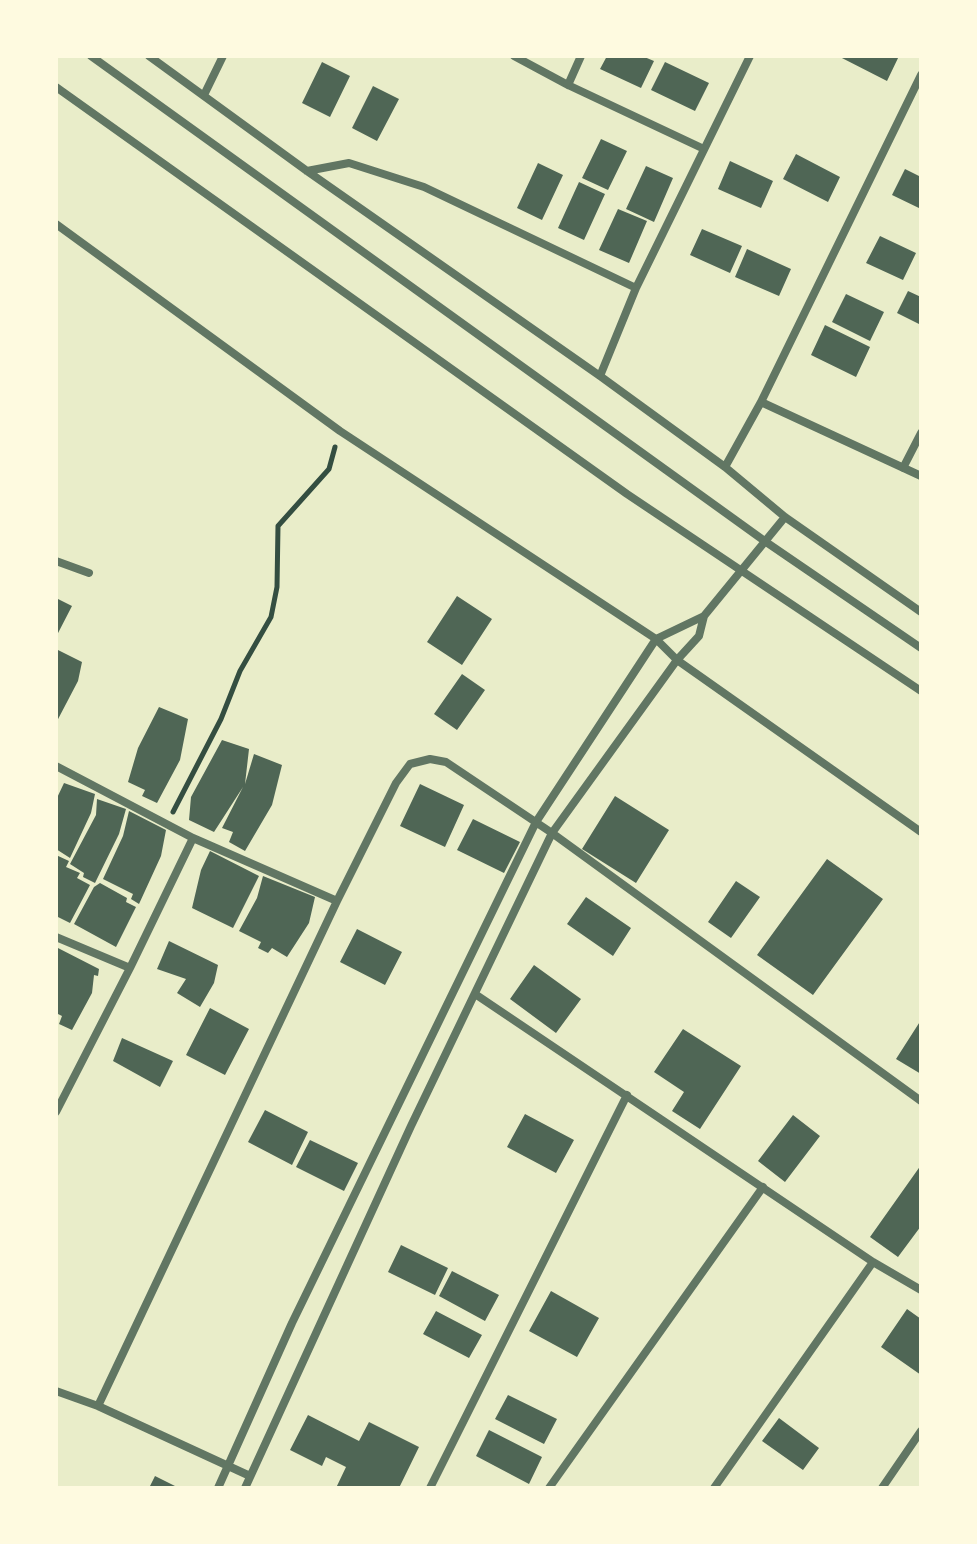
<!DOCTYPE html>
<html>
<head>
<meta charset="utf-8">
<style>
	body { margin:0 }
	#map { position:relative; width:977px; height:1544px; overflow:hidden; background:#e9edc9; font-family:"Asap Condensed",sans-serif }
	canvas { display:block }
	.frame { position:absolute; inset:0; border:58px solid #fefae0; pointer-events:none }
</style>
</head>
<body>
<div id="map">
<canvas width="977" height="1544"></canvas>
<div class="frame"></div>
</div>
<script>
const c = document.querySelector('canvas').getContext('2d');
c.lineJoin = 'round';
function fillPath(path, color) { c.fillStyle = color; c.fill(path, 'evenodd'); }
const poly = rows => new Path2D(rows.map(r => 'M' + r).join(''));
function trace(path, color, width, dash) { c.strokeStyle = color; c.lineWidth = width; c.lineCap = dash ? 'butt' : 'round'; c.setLineDash(dash || []); c.stroke(path); }
fillPath(poly([
	[607,56,642,56,654,61,641,88,600,69],
	[838,56,899,56,887,81],
	[322,62,350,76,330,117,302,103],
	[665,62,709,83,695,111,651,90],
	[373,86,399,99,377,141,352,128],
	[601,139,627,151,608,190,582,178],
	[796,154,840,177,828,202,783,179],
	[730,161,773,181,761,208,718,189],
	[538,163,563,175,542,220,517,208],
	[646,166,673,178,654,222,626,209],
	[905,169,921,177,921,209,892,195],
	[579,182,605,194,584,240,558,228],
	[618,209,647,221,629,263,599,250],
	[702,229,742,246,730,273,690,255],
	[880,236,916,253,903,280,866,263],
	[747,249,791,269,779,296,735,277],
	[908,291,921,297,921,325,897,313],
	[846,294,884,312,870,341,832,322],
	[825,325,870,347,856,377,811,355],
	[457,596,492,619,462,665,427,642],
	[56,598,72,606,56,637],
	[56,649,82,662,78,681,56,723],
	[462,674,485,690,457,730,434,714],
	[159,707,188,719,180,760,157,803,142,796,145,790,128,782,138,748],
	[222,740,249,749,245,784,254,754,282,765,272,805,245,851,229,842,233,832,222,828,243,787,214,832,189,820,191,797],
	[64,783,95,794,91,813,70,858,56,849,56,800],
	[420,784,464,805,445,847,400,826],
	[615,796,669,830,636,883,582,849],
	[97,799,126,809,119,834,95,883,83,877,84,873,70,864,96,815],
	[129,811,166,830,161,856,139,904,131,899,133,894,103,879,123,836],
	[473,819,520,842,504,873,457,850],
	[210,851,259,876,233,928,192,908,201,870],
	[56,855,69,861,66,867,80,873,77,878,90,885,70,923,56,916],
	[827,859,883,899,813,995,757,955],
	[263,876,315,897,309,923,287,957,272,948,268,953,258,948,261,942,239,931,257,898],
	[736,881,760,897,731,938,708,922],
	[100,883,127,898,126,902,136,907,116,947,74,924,94,887],
	[586,897,631,928,613,956,567,924],
	[357,929,402,952,385,985,340,962],
	[169,941,218,965,214,983,200,1007,177,993,186,979,157,969],
	[56,947,99,969,98,976,94,975,92,993,72,1030,59,1024,62,1016,56,1013],
	[534,965,581,999,556,1033,510,999],
	[210,1008,249,1029,225,1075,186,1055],
	[921,1020,921,1074,896,1059],
	[683,1029,741,1066,700,1129,672,1111,684,1092,654,1072],
	[122,1038,173,1061,160,1087,113,1061],
	[265,1110,308,1132,292,1165,248,1142],
	[525,1114,574,1140,556,1173,507,1147],
	[793,1115,820,1136,785,1182,758,1161],
	[310,1140,358,1163,344,1191,296,1167],
	[921,1165,921,1226,898,1257,870,1237],
	[401,1245,448,1268,435,1295,388,1272],
	[452,1271,499,1295,485,1321,439,1296],
	[551,1291,599,1318,577,1357,529,1331],
	[907,1309,921,1319,921,1375,881,1347],
	[436,1311,482,1335,469,1358,423,1334],
	[508,1395,557,1419,544,1444,495,1419],
	[308,1415,359,1441,369,1422,419,1447,399,1488,336,1488,346,1467,326,1457,322,1466,290,1450],
	[779,1418,819,1448,803,1470,762,1441],
	[489,1430,542,1457,529,1484,476,1456],
	[155,1476,179,1488,149,1488]
]), '#4f6655');
trace(poly([
	[173,812,221,719,240,671,271,617,277,587,278,526,329,469,335,447]
]), '#344e41', 5);
trace(poly([
	[91,56,766,542,921,648],
	[149,56,307,171,600,376,725,467,785,517,921,612],
	[514,56,568,85,704,149],
	[921,75,761,402,921,476],
	[568,85,581,56],
	[56,87,627,494,921,691],
	[204,95,223,56],
	[307,171,349,163,424,187,636,288],
	[56,224,340,431,656,639,677,660,921,832],
	[600,376,636,288,750,56],
	[725,467,761,402],
	[903,468,921,433],
	[56,561,89,573],
	[56,766,193,838,337,901],
	[56,937,130,968],
	[475,994,873,1262,921,1290],
	[56,1112,130,968,193,838],
	[56,1391,98,1406,250,1476],
	[98,1406,337,901,396,783,410,764,430,759,446,762,552,833,921,1101],
	[218,1488,292,1323,536,822,656,639,704,616],
	[245,1488,411,1126,552,833,677,660,699,636,704,616,785,517],
	[430,1488,627,1095],
	[549,1488,763,1187],
	[714,1488,873,1262],
	[882,1488,921,1431]
]), '#617663', 8);
</script>
</body>
</html>
